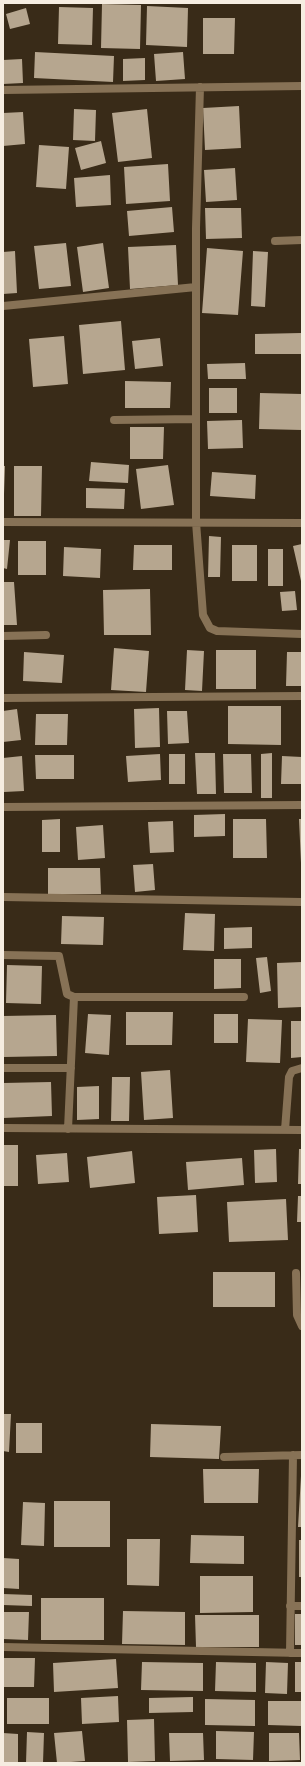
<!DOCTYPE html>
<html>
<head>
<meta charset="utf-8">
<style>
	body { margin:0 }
	#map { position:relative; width:305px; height:1766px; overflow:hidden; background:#392b18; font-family:"IBM Plex Sans",sans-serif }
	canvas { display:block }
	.frame { position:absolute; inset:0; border:4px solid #f6ede1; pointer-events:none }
</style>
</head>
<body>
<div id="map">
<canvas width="305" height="1766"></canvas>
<div class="frame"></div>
</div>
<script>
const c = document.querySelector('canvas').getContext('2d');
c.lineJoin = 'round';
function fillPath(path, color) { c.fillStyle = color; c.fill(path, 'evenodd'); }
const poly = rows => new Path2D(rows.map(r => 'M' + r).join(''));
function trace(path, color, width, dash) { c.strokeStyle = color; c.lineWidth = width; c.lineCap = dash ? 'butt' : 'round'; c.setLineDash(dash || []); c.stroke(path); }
fillPath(poly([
	[102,4,141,5,140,49,101,48],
	[147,6,188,8,187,47,146,45],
	[59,7,93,8,92,45,58,44],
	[26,8,30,24,10,29,6,14],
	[203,18,235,18,234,54,203,54],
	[35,52,114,56,113,82,34,78],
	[183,52,185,79,156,81,154,54],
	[145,58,145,80,123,81,123,59],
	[22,59,23,83,3,84,3,60],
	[239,106,241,148,205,150,203,108],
	[74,109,96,110,95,141,73,140],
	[147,109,152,158,118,162,112,113],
	[23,112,25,144,3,146,3,113],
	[101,141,106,163,81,170,75,148],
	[39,145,69,147,66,189,36,187],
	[168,164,170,201,126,204,124,167],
	[235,168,237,200,206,202,204,170],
	[110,175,111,205,76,207,74,178],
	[172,207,174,232,129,236,127,211],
	[205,208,241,208,242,238,206,239],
	[66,243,71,286,39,289,34,246],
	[103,243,109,288,83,292,77,247],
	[176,245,178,285,130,289,128,247],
	[207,248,243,251,238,315,202,313],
	[15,251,17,293,3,294,3,252],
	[253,251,268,252,265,307,251,306],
	[121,321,125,370,83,374,79,325],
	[301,333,301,354,255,354,255,334],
	[64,336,68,384,33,387,29,339],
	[160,338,163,366,135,369,132,341],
	[245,363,246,379,208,379,207,364],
	[125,381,171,382,170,408,125,408],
	[209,388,237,388,237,413,209,413],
	[260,393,302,394,302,430,259,429],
	[242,420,243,448,208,449,207,421],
	[130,427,164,427,163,459,130,459],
	[91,462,129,465,128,483,89,481],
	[168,465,174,505,141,509,136,469],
	[3,466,5,466,4,494,3,494],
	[14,466,42,466,41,516,14,516],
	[212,472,256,475,255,499,210,496],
	[86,488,125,489,124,509,86,508],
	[209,536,221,537,220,577,208,577],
	[3,540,10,540,7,569,3,568],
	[18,541,46,541,46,575,18,575],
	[302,544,302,581,301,581,293,546],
	[134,545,172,545,172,570,133,570],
	[232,545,257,545,257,581,232,581],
	[64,547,101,549,100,578,63,576],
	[268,549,283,549,283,586,268,586],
	[3,582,14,582,17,625,3,625],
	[150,589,151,635,104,635,103,590],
	[295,591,297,610,282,611,280,592],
	[114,648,149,651,146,692,111,690],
	[187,650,204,651,202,691,185,690],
	[216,650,256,650,256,689,216,689],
	[24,652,64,655,62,683,23,681],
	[287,652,302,652,302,686,286,686],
	[228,706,281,706,281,745,228,744],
	[159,708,160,747,135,748,134,709],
	[17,709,21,740,3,742,3,711],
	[167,711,187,711,189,743,168,744],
	[36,714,68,714,67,745,35,745],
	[195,753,215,753,216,794,197,794],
	[272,753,272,798,261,798,261,754],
	[160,754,161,780,128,782,126,756],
	[169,754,185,754,185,784,169,784],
	[223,754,251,754,252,793,224,793],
	[35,755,74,755,74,779,36,779],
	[22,756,24,791,4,792,3,758],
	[282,756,302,757,302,784,281,784],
	[225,814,225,836,194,837,194,815],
	[60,819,60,852,42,852,42,820],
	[233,819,266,819,267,858,233,858],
	[299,819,302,819,302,863,301,863],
	[173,821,174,852,150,853,148,822],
	[103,825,105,858,78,860,76,827],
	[153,864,155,890,135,892,133,865],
	[48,868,100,868,101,894,48,894],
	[185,913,215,914,214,951,183,950],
	[62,916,104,917,103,945,61,944],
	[252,927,252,948,224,949,224,928],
	[267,957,271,991,260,993,256,958],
	[214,959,241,959,241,988,214,989],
	[302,962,302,1007,278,1008,277,963],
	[7,965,42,966,41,1004,6,1003],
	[126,1012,173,1012,172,1045,126,1045],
	[88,1014,111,1015,109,1055,85,1053],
	[214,1014,238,1014,238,1043,214,1043],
	[56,1015,57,1056,4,1057,3,1016],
	[248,1019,282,1020,280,1063,246,1062],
	[291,1021,302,1021,302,1057,291,1058],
	[170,1070,173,1118,144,1120,141,1072],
	[112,1077,130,1077,129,1121,111,1121],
	[51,1082,52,1116,3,1118,3,1083],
	[99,1086,99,1119,77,1120,77,1087],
	[3,1145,18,1145,18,1186,3,1186],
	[276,1149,277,1182,255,1183,254,1150],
	[299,1149,302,1149,302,1184,298,1184],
	[132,1151,135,1183,90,1188,87,1157],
	[67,1153,69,1182,38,1184,36,1155],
	[242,1158,244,1185,188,1190,186,1162],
	[196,1195,198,1232,159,1234,157,1197],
	[298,1196,302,1196,302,1222,297,1222],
	[286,1199,288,1240,229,1242,227,1202],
	[213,1272,275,1272,275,1307,213,1307],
	[3,1414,11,1414,9,1452,3,1451],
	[16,1423,42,1423,42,1453,16,1453],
	[151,1424,221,1426,219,1459,150,1457],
	[203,1469,259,1469,258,1503,204,1503],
	[301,1476,302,1476,302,1527,298,1527],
	[54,1501,110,1501,110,1547,54,1547],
	[23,1502,45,1503,44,1546,21,1545],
	[191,1535,244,1536,244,1564,190,1563],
	[127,1539,160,1539,159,1586,127,1585],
	[299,1540,302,1540,302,1577,299,1577],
	[3,1558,19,1559,19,1589,3,1588],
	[200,1576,253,1576,253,1612,200,1613],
	[3,1594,32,1595,32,1606,3,1605],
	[41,1598,104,1598,104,1640,41,1640],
	[123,1611,185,1612,185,1645,122,1644],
	[3,1612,29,1612,28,1640,3,1639],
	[295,1614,302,1614,302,1645,295,1645],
	[195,1615,259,1615,259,1647,196,1647],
	[3,1658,35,1658,34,1687,3,1687],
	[116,1659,118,1688,54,1692,53,1663],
	[142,1662,203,1663,203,1691,141,1690],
	[216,1662,256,1663,256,1692,215,1691],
	[266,1662,288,1663,287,1694,265,1693],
	[295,1662,302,1662,302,1692,295,1692],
	[118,1696,119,1722,82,1724,81,1698],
	[193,1697,193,1712,149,1713,149,1698],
	[7,1698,49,1698,49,1724,7,1724],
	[205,1699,255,1700,255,1726,205,1725],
	[268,1701,302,1701,302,1726,268,1725],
	[154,1719,155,1761,128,1762,127,1720],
	[82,1731,85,1761,57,1763,54,1733],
	[216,1731,254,1732,253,1760,216,1759],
	[27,1732,44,1733,43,1763,26,1763],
	[3,1733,18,1734,18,1763,3,1763],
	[169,1733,203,1733,204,1760,170,1761],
	[269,1733,299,1733,300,1760,269,1761]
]), '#b6a68f');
trace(poly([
	[200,87,196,228,196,522,203,615,210,628,217,631,302,634],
	[3,90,302,86],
	[275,241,302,240],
	[3,306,196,287],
	[114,420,196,419],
	[3,522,302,523],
	[3,636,46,635],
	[3,698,302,696],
	[3,807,302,805],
	[3,897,302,902],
	[3,955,59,956,67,994,74,997,244,997],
	[3,1068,71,1068],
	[3,1128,302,1130],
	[68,1129,74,997],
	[285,1130,289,1077,292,1071,302,1068],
	[296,1273,297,1315,302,1326],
	[224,1457,302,1455],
	[290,1606,302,1606],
	[3,1647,302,1653],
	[290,1653,293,1455]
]), '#877256', 8);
</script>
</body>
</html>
